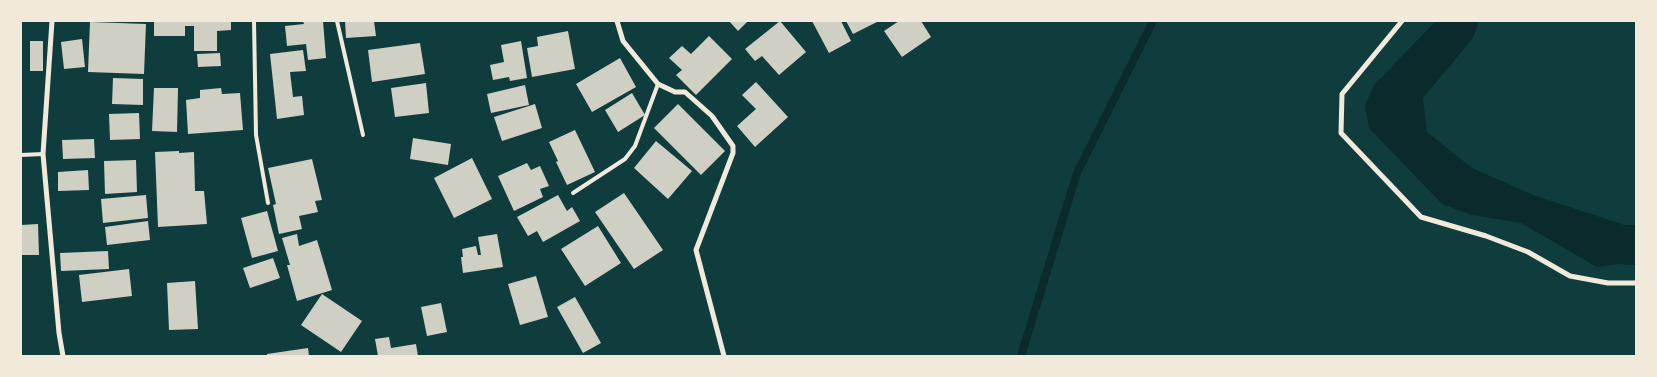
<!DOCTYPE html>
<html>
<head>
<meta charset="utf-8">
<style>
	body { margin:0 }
	#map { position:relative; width:1657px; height:377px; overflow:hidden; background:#0f3d3e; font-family:Ubuntu,sans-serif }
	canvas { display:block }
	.frame { position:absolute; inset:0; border:22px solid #f1e9da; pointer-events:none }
</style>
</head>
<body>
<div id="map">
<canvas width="1657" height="377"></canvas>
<div class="frame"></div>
</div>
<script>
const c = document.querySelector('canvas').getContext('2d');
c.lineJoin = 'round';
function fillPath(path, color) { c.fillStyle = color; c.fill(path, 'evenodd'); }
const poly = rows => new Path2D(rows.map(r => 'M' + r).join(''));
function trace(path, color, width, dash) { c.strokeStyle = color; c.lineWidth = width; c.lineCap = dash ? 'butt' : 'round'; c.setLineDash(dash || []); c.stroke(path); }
fillPath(poly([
	[1436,21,1479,21,1473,38,1423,98,1427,132,1472,168,1533,195,1624,225,1636,225,1636,265,1618,264,1597,267,1521,223,1472,215,1442,204,1369,128,1365,106,1374,85]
]), '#0a2a2b');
trace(poly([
	[1021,356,1077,173,1153,21]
]), '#0a2a2b', 8);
fillPath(poly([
	[154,21,231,21,231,30,217,31,217,51,194,51,194,26,185,26,185,36,154,36],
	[303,21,323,21,326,58,308,60,306,44,287,46,285,26,304,24],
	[345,21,374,21,376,36,346,38],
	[729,21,748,21,738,31],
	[780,21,806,52,779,75,762,56,755,61,745,49],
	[812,21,841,21,851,41,829,53],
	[846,21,879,21,853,34],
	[899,21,921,21,931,37,902,57,884,31],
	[90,22,146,24,144,74,88,72],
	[568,31,575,69,532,77,527,48,538,46,537,37],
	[709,36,732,59,696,95,676,75,682,70,669,58,682,46,691,54],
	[82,39,85,67,64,69,61,42],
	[30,41,43,41,43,71,30,71],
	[521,41,527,78,510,81,509,77,493,80,490,65,504,62,501,45],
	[420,43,425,74,372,82,368,50],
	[303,50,306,71,290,72,293,97,302,96,304,115,277,119,270,54],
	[220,53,221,66,198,67,197,54],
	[620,58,636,87,592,112,576,84],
	[113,78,143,79,143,105,112,104],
	[756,82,788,117,755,147,737,126,756,109,742,95],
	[426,83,429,113,395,117,391,88],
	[525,85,529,105,491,113,487,94],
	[154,88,178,88,177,132,152,131],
	[221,88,222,94,240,93,243,130,188,134,186,100,200,98,200,90],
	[632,93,645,115,618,132,605,110],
	[535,104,542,128,502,141,494,117],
	[678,104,725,151,701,175,654,128],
	[139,113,140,139,110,140,109,114],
	[575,130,595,172,567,185,556,162,558,161,549,142],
	[413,138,451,144,448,165,410,159],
	[94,139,95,158,63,159,62,140],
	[656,141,692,171,668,199,634,168],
	[179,151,179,153,194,152,195,191,204,191,207,224,158,227,155,152],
	[472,158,492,199,454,218,434,178],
	[312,159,322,200,315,201,318,212,299,216,302,229,279,234,273,205,276,204,268,168],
	[136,160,137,192,105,194,104,161],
	[527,163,531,170,540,166,549,186,540,189,543,197,514,211,498,176],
	[88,170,89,190,58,191,58,172],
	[624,193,663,250,634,269,595,212],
	[146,195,148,218,103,223,101,199],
	[558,195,567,211,572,207,580,221,543,242,537,231,528,236,517,217],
	[267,211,278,251,252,258,241,218],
	[148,221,150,240,107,245,105,227],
	[38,224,39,255,21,255,21,225],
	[598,226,621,263,585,286,561,249],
	[297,234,299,246,317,240,332,290,297,301,287,265,290,265,282,238],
	[497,234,503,267,463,273,461,257,463,257,462,249,476,246,478,255,481,255,478,237],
	[108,251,109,269,61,271,60,253],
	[273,258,280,278,250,288,243,268],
	[129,269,132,296,82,302,79,275],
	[536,276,548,317,520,325,508,284],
	[195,281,198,329,169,330,167,283],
	[322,294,362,321,341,352,301,325],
	[575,297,601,343,583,353,557,307],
	[441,303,447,332,427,336,421,307],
	[389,337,391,348,416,344,418,356,378,356,375,339],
	[308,348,309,356,267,356,267,354]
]), '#cfcfc3');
trace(poly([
	[254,21,256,135,268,203],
	[337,21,363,135],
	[21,155,43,154],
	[573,193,625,159,635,146,658,84]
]), '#f1e9da', 4);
trace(poly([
	[52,21,43,154,59,333,63,356],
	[617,21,623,41,658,84,675,92,685,92,712,116,733,146,733,153,696,250,724,356],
	[1402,21,1342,94,1341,133,1421,217,1486,236,1528,252,1570,276,1608,283,1636,283]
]), '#f1e9da', 5);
</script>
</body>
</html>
